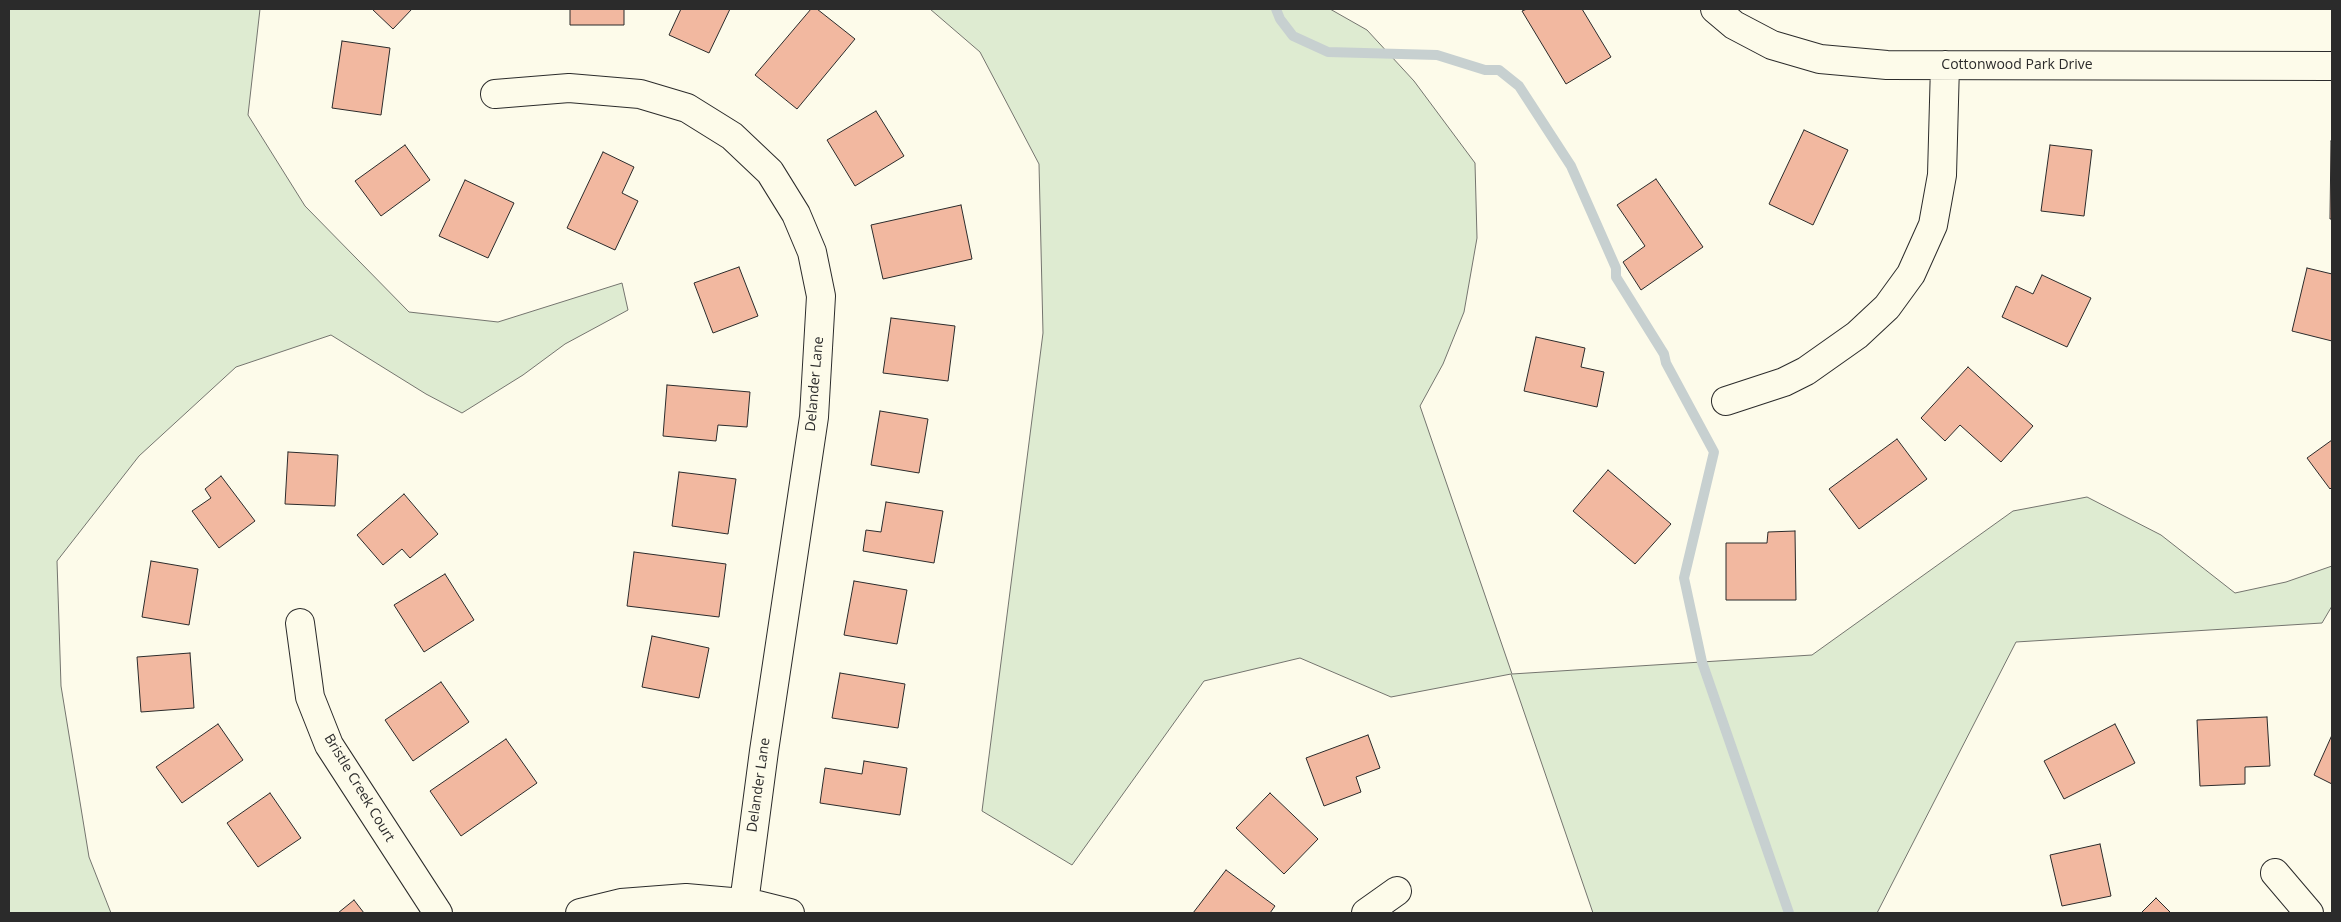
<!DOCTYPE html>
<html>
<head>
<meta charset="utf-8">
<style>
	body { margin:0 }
	#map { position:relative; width:2341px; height:922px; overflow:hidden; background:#fdfbea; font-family:"Open Sans",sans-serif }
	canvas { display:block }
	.frame { position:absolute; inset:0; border:10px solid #2b2b2b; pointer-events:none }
</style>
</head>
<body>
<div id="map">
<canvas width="2341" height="922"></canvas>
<div class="frame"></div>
</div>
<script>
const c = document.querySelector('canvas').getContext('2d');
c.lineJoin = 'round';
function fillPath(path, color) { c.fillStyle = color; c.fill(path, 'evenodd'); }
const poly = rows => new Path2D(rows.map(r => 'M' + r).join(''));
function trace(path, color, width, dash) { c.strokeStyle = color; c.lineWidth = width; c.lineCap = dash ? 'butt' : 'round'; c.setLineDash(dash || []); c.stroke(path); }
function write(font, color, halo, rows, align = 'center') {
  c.font = font + ' "Open Sans",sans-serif'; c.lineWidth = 4; c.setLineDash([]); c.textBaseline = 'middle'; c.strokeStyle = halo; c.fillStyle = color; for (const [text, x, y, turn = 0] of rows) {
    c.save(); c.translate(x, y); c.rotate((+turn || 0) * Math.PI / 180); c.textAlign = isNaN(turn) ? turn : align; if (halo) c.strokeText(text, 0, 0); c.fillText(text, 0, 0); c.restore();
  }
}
const green = poly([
	[9,9,260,9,248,115,305,206,409,312,498,322,622,283,628,310,565,344,523,375,462,413,426,394,331,335,236,367,139,456,57,561,61,686,89,857,111,913,9,913,9,9],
	[930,9,1330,9,1367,30,1414,81,1475,163,1477,238,1464,312,1443,364,1420,406,1512,674,1812,655,2013,511,2087,497,2161,535,2235,593,2286,582,2332,566,2332,606,2322,623,2016,642,1877,913,1593,913,1511,674,1391,697,1300,658,1204,681,1072,865,982,811,1043,333,1039,164,980,52,930,9]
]);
fillPath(green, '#deebd1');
trace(green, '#74746e', 1);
trace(poly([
	[1276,9,1280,19,1293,36,1328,52,1437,55,1485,70,1499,70,1519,86,1571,166,1616,268,1616,277,1664,354,1666,363,1714,452,1684,578,1702,662,1789,913]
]), '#c7d0d0', 10);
const building = poly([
	[372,9,412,9,393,29,372,9],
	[570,9,624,9,624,25,570,25,570,9],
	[681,9,730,9,709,53,669,35,681,9],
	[811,9,817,9,855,39,797,109,755,75,811,9],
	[1527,9,1582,9,1611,57,1566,84,1522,11,1527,9],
	[342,41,390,48,381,115,332,108,342,41],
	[876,111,904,156,855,186,827,140,876,111],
	[1804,130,1848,150,1813,225,1769,204,1804,130],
	[2331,141,2332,141,2332,219,2330,219,2331,141],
	[405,145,430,180,381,216,355,181,405,145],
	[2050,145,2092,150,2084,216,2041,211,2050,145],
	[603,152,634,167,622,193,638,201,615,250,567,228,603,152],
	[1656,179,1703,247,1641,290,1623,262,1645,246,1617,205,1656,179],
	[465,180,514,203,488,258,439,236,465,180],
	[961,205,972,259,883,279,871,225,961,205],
	[739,267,758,316,713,333,694,283,739,267],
	[2307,268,2332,274,2332,341,2292,331,2307,268],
	[2042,275,2091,298,2067,347,2002,317,2016,286,2033,294,2042,275],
	[891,318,955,326,948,381,883,373,891,318],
	[1536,337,1585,348,1581,367,1604,372,1597,407,1524,391,1536,337],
	[1968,367,2033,426,2001,462,1960,425,1945,441,1921,418,1968,367],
	[667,385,750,392,747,427,718,425,716,441,663,436,667,385],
	[880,411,928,419,919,473,871,465,880,411],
	[1897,439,1927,479,1859,529,1829,489,1897,439],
	[2332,440,2332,487,2330,489,2307,458,2332,440],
	[288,452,338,455,335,506,285,504,288,452],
	[1608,470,1671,524,1635,564,1573,511,1608,470],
	[679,472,736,479,728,534,672,526,679,472],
	[221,476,255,521,219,548,192,511,211,498,205,489,221,476],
	[404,494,438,534,410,558,402,549,383,565,357,535,404,494],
	[886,502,943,511,934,563,863,551,866,530,881,532,886,502],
	[1795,531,1796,600,1726,600,1726,543,1767,543,1768,532,1795,531],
	[634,552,726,564,719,617,627,606,634,552],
	[151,561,198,569,189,625,142,617,151,561],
	[445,574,474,620,424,652,394,605,445,574],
	[854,581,907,590,897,644,844,635,854,581],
	[652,636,709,648,699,698,642,687,652,636],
	[190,653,194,708,141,712,137,657,190,653],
	[840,673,905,684,898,728,832,718,840,673],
	[441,682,469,722,413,761,385,720,441,682],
	[2267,717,2270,766,2245,767,2245,784,2200,786,2197,720,2267,717],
	[218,724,243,760,182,803,156,767,218,724],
	[2115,724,2135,763,2064,799,2044,761,2115,724],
	[1368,735,1380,768,1356,777,1361,792,1324,806,1306,758,1368,735],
	[2332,735,2332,784,2314,775,2332,735],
	[506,739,537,783,461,836,430,791,506,739],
	[864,761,907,768,900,815,820,803,825,768,862,774,864,761],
	[270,793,301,838,258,867,227,823,270,793],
	[1270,793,1318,839,1284,874,1236,828,1270,793],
	[2100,844,2111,896,2062,906,2050,855,2100,844],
	[1226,870,1275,906,1270,913,1193,913,1226,870],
	[2156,898,2171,913,2141,913,2156,898],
	[354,900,364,913,338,913,354,900]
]);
fillPath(building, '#f2b8a0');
trace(building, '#2b2b2b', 1);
const minor = poly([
	[1715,9,1734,25,1772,45,1820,59,1887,65,2332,66],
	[495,94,569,88,640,94,687,108,732,136,770,172,796,214,812,252,821,296,814,417,764,751,744,903],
	[1726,401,1784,382,1806,371,1857,335,1887,307,1911,274,1933,225,1942,175,1945,65],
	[300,623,310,697,329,745,438,913],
	[2275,873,2309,913],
	[580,913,621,903,686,898,754,904,790,913],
	[1366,913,1397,891]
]);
trace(minor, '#2b2b2b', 30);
trace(minor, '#fdfbea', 28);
write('14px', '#2b2b2b', '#fdfbea', [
	["Cottonwood Park Drive",2017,65],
	["Delander Lane",815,384,-85],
	["Delander Lane",759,785,-82],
	["Bristle Creek Court",359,788,59]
]);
</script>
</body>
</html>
